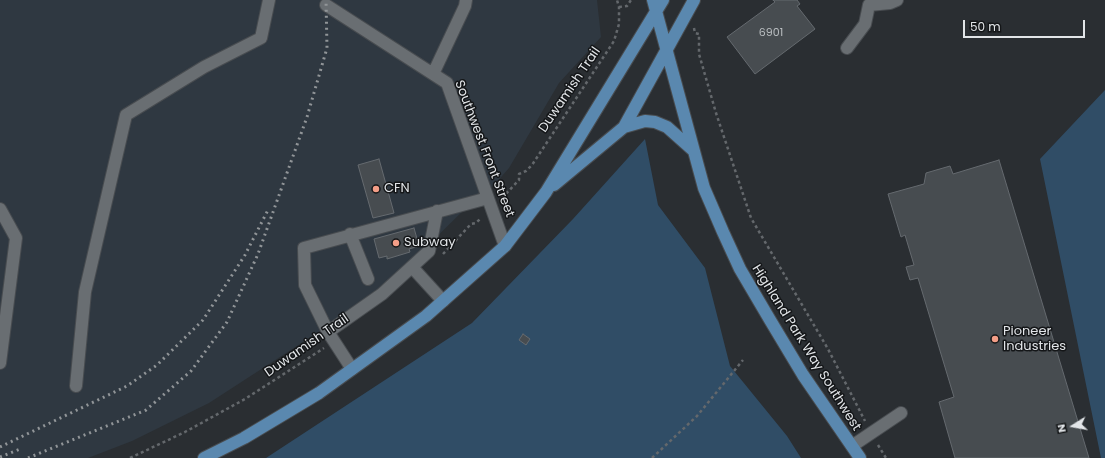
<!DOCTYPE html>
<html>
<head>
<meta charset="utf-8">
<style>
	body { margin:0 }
	#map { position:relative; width:1105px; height:458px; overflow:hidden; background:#2a2e32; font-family:Poppins,sans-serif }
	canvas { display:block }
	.north { position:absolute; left:1053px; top:406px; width:40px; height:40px; -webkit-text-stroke:3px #141618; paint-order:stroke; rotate:259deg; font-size:11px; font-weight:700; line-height:16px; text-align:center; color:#e2e5e8 }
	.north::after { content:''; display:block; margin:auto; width:14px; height:18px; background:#e2e5e8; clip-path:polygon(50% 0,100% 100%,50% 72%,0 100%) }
	.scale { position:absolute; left:963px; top:20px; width:122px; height:18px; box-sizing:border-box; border:2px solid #e2e5e8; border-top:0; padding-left:5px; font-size:12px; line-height:14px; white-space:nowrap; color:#e2e5e8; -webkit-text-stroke:3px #141618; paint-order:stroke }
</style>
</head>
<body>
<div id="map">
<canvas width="1105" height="458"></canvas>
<div class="north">N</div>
<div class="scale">50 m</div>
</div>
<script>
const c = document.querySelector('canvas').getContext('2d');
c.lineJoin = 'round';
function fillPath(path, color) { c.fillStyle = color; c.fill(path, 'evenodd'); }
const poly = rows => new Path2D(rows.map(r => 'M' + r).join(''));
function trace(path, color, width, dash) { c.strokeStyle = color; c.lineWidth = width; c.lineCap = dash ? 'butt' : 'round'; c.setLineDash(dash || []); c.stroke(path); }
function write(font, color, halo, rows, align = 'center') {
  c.font = font + ' Poppins,sans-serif'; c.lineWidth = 3; c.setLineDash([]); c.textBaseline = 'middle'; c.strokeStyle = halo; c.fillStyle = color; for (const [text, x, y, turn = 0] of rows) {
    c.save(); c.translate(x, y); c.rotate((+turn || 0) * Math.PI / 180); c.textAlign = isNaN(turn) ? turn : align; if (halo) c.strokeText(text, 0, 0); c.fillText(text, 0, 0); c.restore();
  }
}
fillPath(poly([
	[0,0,597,0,601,37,559,83,509,168,495,184,469,205,405,268,337,320,209,403,132,441,88,458,0,458]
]), '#2f3841');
fillPath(poly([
	[1105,90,1105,458,1101,458,1040,159],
	[645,139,658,205,705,268,730,366,787,436,801,458,266,458,472,323,573,219]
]), '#304d66');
const building = poly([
	[773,0,797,0,800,4,797,6,815,29,755,74,727,37,775,2,773,0],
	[379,159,394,213,373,218,358,165,379,159],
	[999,160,1089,458,955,458,939,402,954,397,918,278,910,280,906,267,914,265,905,235,901,237,888,194,924,184,926,173,950,166,953,174,999,160],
	[414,228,419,246,409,249,410,252,387,259,387,256,379,258,374,239,414,228],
	[523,334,530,339,526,345,519,340,523,334]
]);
fillPath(building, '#474c50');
trace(building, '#656a6f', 1);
const minor = poly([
	[326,5,447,83,505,246],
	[869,5,890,3,897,0],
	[847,48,865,24,869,5],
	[433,74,465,6,466,0],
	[0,209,16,238,0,363],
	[350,234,368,279],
	[412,267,443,301],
	[328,332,382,294,429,251,437,211],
	[352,369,328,332,305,285,304,248,488,198],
	[76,386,85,292,126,115,204,67,261,38,269,0],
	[852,446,901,413]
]);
const major = poly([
	[653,0,704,188,723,232,740,269,770,320,803,375,860,458],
	[624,127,645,121,655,122,667,127,694,151],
	[554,185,624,127,694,0],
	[204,458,244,438,319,393,426,316,505,246,546,192,663,0]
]);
trace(minor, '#484c50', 14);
trace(major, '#484c50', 14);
trace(poly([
	[619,7,627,6,631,0],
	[694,28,695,33,699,34,699,54,716,113,751,218,828,349,865,421],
	[502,198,519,180,519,174,526,171,532,165,614,41,619,24,619,7,617,0],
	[443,254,471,224,476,223,481,218],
	[878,445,886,458],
	[130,458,185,432,245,399,324,348],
	[652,458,697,416,743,360]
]), '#64686c', 2.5, [3, 3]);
trace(minor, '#696e72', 12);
trace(major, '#5a88af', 12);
trace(poly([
	[0,447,127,386,157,365,203,320,245,255,269,208],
	[0,457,20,449],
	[28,458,146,410,191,371,227,322,258,254,307,117,327,48,326,0]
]), '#919598', 3, [2, 4]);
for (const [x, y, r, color] of [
	[376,189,4,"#f49e87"],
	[396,243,4,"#f49e87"],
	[995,339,4,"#f49e87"]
]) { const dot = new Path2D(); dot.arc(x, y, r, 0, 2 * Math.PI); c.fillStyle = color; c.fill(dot); trace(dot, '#141618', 1.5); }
write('11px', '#bbbfc2', null, [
	["6901",771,33]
]);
write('13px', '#e2e5e8', '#141618', [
	["Duwamish Trail",570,90,-56],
	["Southwest Front Street",484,149,69],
	["Duwamish Trail",307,346,-35],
	["Highland Park Way Southwest",806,348,58]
]);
write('13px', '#e2e5e8', '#141618', [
	["CFN",384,189],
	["Subway",404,243],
	["Pioneer",1003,332],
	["Industries",1003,347]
], 'left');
</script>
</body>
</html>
